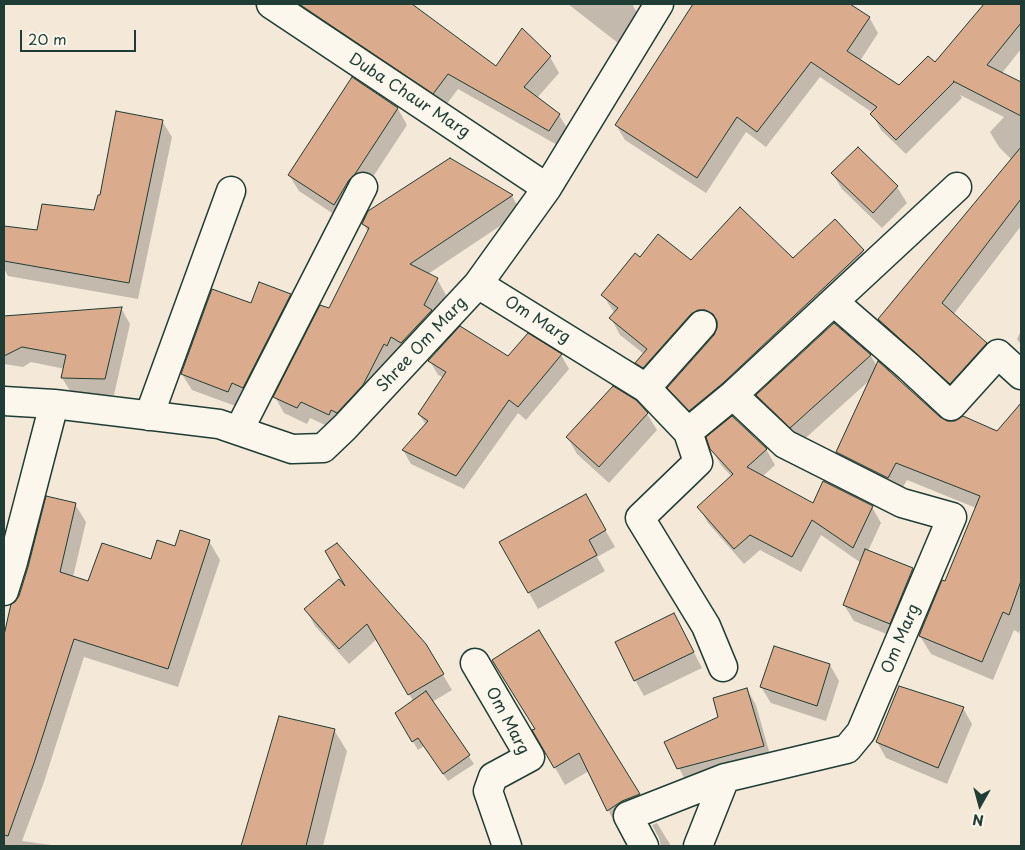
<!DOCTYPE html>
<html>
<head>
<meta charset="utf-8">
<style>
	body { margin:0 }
	#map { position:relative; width:1025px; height:850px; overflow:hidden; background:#f4e8d9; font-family:"Playpen Sans",sans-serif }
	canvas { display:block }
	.frame { position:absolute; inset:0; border:5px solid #1f3d34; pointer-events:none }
	.north { position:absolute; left:955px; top:780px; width:50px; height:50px; -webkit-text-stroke:4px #fbf7ec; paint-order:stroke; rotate:187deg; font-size:14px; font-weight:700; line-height:20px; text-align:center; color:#1f3d34 }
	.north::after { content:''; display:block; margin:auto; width:18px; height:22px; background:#1f3d34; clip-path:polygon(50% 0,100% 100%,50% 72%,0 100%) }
	.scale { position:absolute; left:20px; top:30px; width:116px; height:22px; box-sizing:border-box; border:2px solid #1f3d34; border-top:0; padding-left:6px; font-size:15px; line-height:18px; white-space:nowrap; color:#1f3d34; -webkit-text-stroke:4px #fbf7ec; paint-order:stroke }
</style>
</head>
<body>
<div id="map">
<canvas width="1025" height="850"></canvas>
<div class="frame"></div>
<div class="north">N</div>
<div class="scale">20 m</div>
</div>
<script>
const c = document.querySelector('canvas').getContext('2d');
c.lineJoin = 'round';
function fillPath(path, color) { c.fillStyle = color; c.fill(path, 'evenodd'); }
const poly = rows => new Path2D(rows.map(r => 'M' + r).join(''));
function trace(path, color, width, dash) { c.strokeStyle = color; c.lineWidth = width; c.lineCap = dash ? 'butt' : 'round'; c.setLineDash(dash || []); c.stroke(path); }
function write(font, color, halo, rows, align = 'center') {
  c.font = font + ' "Playpen Sans",sans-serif'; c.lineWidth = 4; c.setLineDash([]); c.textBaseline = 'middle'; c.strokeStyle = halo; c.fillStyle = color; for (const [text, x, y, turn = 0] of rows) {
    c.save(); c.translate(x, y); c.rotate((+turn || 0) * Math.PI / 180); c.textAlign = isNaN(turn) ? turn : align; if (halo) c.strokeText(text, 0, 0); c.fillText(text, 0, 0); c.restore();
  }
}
fillPath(poly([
	[316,4,409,4,496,68,550,57,559,73,537,98,559,115,569,131,559,146,458,89,443,109,320,27,311,11],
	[568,4,632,4,639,16,618,43],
	[695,4,847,4,869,17,878,33,860,61,899,87,935,64,982,7,982,4,1021,4,1021,49,1002,73,1021,83,1021,226,953,315,986,344,995,360,959,398,888,335,879,319,1012,160,999,147,990,132,1004,117,960,95,962,98,906,154,881,130,872,114,873,113,820,77,766,147,746,132,706,193,625,140,616,125],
	[398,109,407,125,344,221,299,191,289,175],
	[162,121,172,137,138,299,8,276,4,269,4,237,6,227,38,231,95,212,101,197],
	[858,149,897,187,907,203,882,228,842,189,832,173],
	[450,159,512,196,521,212,428,274,437,279,446,295,435,317,338,431,310,418,307,424,284,413,275,397,330,310,368,232,363,223],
	[835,220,863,251,872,267,699,426,678,404,669,388,715,336,719,327,715,325,645,379,636,363,644,354,620,335,611,318,615,314,603,295,640,258,692,261,793,260],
	[290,295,299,311,238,407,192,390,182,374,252,304],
	[121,308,130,324,114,395,72,394,62,378,65,369,31,362,23,367,4,364,4,317],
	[834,324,871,356,877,366,940,419,948,423,998,432,1021,404,1021,628,1019,633,1014,630,993,680,931,654,920,636,945,582,976,508,907,480,898,496,848,471,837,452,870,380,800,443,767,411,757,395],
	[1021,331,1021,345,1017,339],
	[528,335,561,355,569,369,526,420,518,413,464,489,411,464,403,450,426,425,419,414,444,378,438,375,430,361,509,357],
	[635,401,647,414,657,430,609,483,577,454,568,438],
	[711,448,766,449,775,465,762,477,813,504,872,507,881,523,868,551,913,569,922,585,899,639,854,621,844,605,861,563,821,535,801,572,760,550,744,564,708,523,699,507,732,477,721,465],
	[585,495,615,547,597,557,605,571,538,609,501,542],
	[75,504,86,522,73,577,88,582,152,561,176,547,209,541,220,560,178,687,84,657,44,782,22,841,59,846,4,846,4,639,12,605,16,603],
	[348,591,425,645,452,690,432,702,474,764,448,781,424,746,418,750,396,713,413,701,377,639,349,664,315,626,306,610],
	[674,614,702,668,644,696,635,680],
	[538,632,650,813,622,834,626,846,589,771,565,785,534,731,536,729],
	[775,648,830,665,839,681,826,721,771,703,761,687],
	[747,689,756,705,772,762,688,785,679,768,720,718],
	[963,708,972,724,947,784,886,758,877,742],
	[280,717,334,730,347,751,323,846,242,846],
	[657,823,671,846,661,846,659,838,652,825]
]), '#0003');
const building = poly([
	[299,4,412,4,496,66,522,28,551,56,524,87,560,114,549,131,448,74,433,94,299,4],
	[693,4,850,4,870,17,847,51,899,85,928,56,935,62,984,4,1021,4,1021,23,987,65,1021,82,1021,116,953,81,954,82,896,140,870,114,877,107,811,62,757,132,737,117,697,178,615,125,693,4],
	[352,77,398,108,355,174,349,180,334,205,288,175,352,77],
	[116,111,163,120,129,283,4,261,4,226,37,230,42,204,94,210,98,195,100,195,116,111],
	[858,147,898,186,873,213,831,173,858,147],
	[1021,147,1021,199,942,303,987,343,950,384,878,319,1021,147],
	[450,158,513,195,410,264,438,278,424,305,432,310,401,343,391,337,387,346,384,344,363,385,337,413,331,410,329,415,301,402,297,408,273,397,320,305,329,308,369,228,362,224,368,211,450,158],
	[740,207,793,258,835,219,864,250,723,383,689,411,667,388,714,335,717,328,717,321,713,314,705,310,698,310,691,314,643,368,635,363,647,349,609,318,618,308,601,295,635,253,640,257,658,234,691,260,740,207],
	[259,282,291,294,243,388,232,383,228,392,181,374,212,289,251,303,259,282],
	[122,307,105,379,61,378,66,355,22,347,4,356,4,316,122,307],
	[834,323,871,355,790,428,756,395,834,323],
	[460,326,508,356,528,333,562,354,518,407,509,400,456,476,402,450,428,421,418,414,446,372,428,361,460,326],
	[878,361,940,417,947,421,955,421,963,416,997,431,1021,403,1021,581,1009,615,1003,612,982,662,919,636,942,580,945,581,980,496,896,463,888,478,836,452,878,361],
	[613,386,636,400,648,413,599,467,566,437,613,386],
	[732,416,767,449,747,467,813,503,823,481,873,506,853,548,812,520,792,557,750,535,734,549,697,507,733,474,710,449,706,437,732,416],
	[586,494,606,530,589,540,597,555,528,593,499,542,586,494],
	[46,496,76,503,60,572,88,581,102,543,151,559,157,540,175,546,180,530,210,540,168,669,74,639,34,763,8,836,4,835,4,635,11,604,15,602,19,596,28,567,46,496],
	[337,543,426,644,444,674,408,695,367,624,339,649,304,609,339,579,345,586,325,551,337,543],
	[865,549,913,568,890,624,843,605,865,549],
	[674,613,694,652,634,681,615,642,674,613],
	[539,630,640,794,622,801,607,811,579,753,554,768,532,730,535,729,492,660,539,630],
	[774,646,830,664,817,706,760,687,774,646],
	[899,686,964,707,938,768,876,742,899,686],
	[747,688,764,746,677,769,664,742,718,717,713,698,747,688],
	[426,691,470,755,443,774,418,738,412,742,395,713,426,691],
	[279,716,335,729,306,846,241,846,279,716]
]);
fillPath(building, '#daab8c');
trace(building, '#1f3d34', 1);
const minor = poly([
	[271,4,547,188],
	[478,284,646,388],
	[834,302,909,367,951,406,998,354,1021,375],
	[702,325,646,388,688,432,733,395],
	[4,401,54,404,219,424,292,449,323,448,345,427,478,284,547,188,659,4],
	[149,416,231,191],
	[239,430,363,187],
	[688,432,698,462,640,518,706,626,723,667],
	[4,591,13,562,54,404],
	[475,663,530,757,493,777,488,791,507,846],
	[644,846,628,816,725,778,847,749,861,732,952,517,902,503,785,444,733,395,957,187],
	[698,846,725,778]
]);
trace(minor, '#1f3d34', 31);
trace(minor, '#fbf7ec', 28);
write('16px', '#1f3d34', '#fbf7ec', [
	["Duba Chaur Marg",409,96,33],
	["Om Marg",537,320,32],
	["Shree Om Marg",422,345,-47],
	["Om Marg",901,639,-67],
	["Om Marg",507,721,62]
]);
</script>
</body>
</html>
